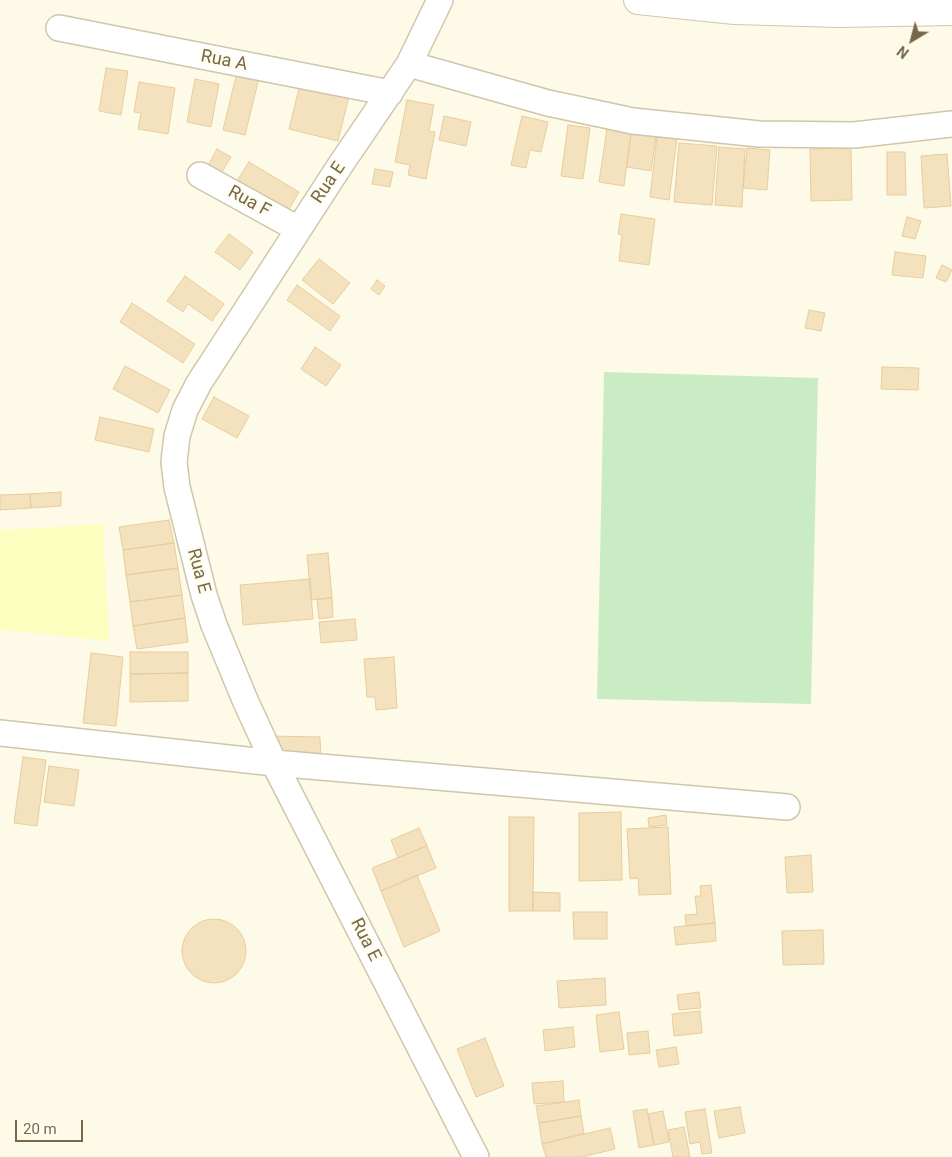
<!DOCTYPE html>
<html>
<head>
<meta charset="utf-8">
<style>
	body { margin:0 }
	#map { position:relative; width:952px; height:1157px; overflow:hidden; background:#fdfae7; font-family:Roboto,sans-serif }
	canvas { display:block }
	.north { position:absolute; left:887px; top:15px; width:50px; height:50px; -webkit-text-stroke:4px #fffdee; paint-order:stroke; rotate:217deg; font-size:14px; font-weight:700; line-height:20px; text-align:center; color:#796749 }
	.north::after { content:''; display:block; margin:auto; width:18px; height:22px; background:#796749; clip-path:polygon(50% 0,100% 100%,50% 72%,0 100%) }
	.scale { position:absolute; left:15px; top:1120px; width:68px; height:22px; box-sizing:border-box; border:2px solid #796749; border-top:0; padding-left:6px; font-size:15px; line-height:18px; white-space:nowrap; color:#796749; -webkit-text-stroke:4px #fffdee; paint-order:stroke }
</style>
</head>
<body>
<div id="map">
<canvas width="952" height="1157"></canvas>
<div class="north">N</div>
<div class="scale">20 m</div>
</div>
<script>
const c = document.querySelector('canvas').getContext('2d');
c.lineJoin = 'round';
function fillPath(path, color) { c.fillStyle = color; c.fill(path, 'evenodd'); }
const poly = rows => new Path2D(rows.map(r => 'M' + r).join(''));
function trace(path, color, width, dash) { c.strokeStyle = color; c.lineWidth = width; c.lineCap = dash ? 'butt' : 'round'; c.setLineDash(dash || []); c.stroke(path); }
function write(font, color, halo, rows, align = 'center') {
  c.font = font + ' Roboto,sans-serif'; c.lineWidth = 4.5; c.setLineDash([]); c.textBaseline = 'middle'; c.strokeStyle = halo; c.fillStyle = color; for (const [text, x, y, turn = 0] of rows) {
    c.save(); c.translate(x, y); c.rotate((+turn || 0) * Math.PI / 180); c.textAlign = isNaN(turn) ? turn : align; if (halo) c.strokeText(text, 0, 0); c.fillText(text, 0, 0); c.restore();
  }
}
fillPath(poly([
	[604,372,818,378,811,704,597,699]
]), '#caecc4');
fillPath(poly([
	[103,524,109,641,0,630,0,530]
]), '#fcfec0');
const building = poly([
	[106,68,128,71,121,115,99,111,106,68],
	[237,72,259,78,245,135,223,130,237,72],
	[195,79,219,84,211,127,187,122,195,79],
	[139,82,175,88,168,134,138,129,141,113,134,112,139,82],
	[300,84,349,96,338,141,289,129,300,84],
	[407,100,434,105,429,131,435,132,426,179,408,175,410,165,395,162,407,100],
	[444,116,471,122,466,146,439,140,444,116],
	[522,116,548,122,541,152,530,150,526,168,511,165,522,116],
	[568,125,590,128,583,179,561,176,568,125],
	[607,129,631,133,624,186,599,182,607,129],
	[631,133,656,136,651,171,627,167,631,133],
	[657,137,677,139,669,200,650,197,657,137],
	[679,143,717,146,712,205,674,202,679,143],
	[719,147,745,149,742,207,715,205,719,147],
	[747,148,770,150,767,190,743,188,747,148],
	[851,148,852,200,811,201,810,149,851,148],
	[217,149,231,157,219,177,206,169,217,149],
	[887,152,905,152,906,195,887,195,887,152],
	[947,154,951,206,924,208,921,156,947,154],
	[249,162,299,192,284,218,233,187,249,162],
	[375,169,393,172,390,187,372,184,375,169],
	[621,214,655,219,649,265,619,261,622,235,618,234,621,214],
	[907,217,921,221,915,239,902,236,907,217],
	[229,234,253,252,240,270,215,252,229,234],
	[895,252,926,256,923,278,892,275,895,252],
	[319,259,350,283,333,304,302,280,319,259],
	[942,265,952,270,946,282,936,278,942,265],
	[185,276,224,304,212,321,188,304,183,312,167,301,185,276],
	[377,280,385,286,379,295,371,289,377,280],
	[297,285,340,316,330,331,287,300,297,285],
	[132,303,195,344,183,363,120,322,132,303],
	[809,310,825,313,821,331,805,328,809,310],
	[315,347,341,365,326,386,301,369,315,347],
	[125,366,170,390,158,413,113,389,125,366],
	[882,367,919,368,918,390,881,389,882,367],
	[214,397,249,416,237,438,202,419,214,397],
	[100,417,154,429,149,452,95,440,100,417],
	[61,492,61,506,31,508,30,494,61,492],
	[30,494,31,508,0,510,0,495,30,494],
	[169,520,174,543,123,550,119,527,169,520],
	[174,543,178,568,126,575,123,550,174,543],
	[328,553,332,598,311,600,307,555,328,553],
	[178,568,182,595,130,602,126,575,178,568],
	[310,579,313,619,243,625,240,585,310,579],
	[182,595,185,618,133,626,130,602,182,595],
	[332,598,333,617,319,619,317,599,332,598],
	[185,618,188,642,137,649,133,626,185,618],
	[355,619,357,640,321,643,319,622,355,619],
	[130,652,188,652,188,673,130,674,130,652],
	[91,653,123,657,116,726,83,723,91,653],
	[394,657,397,708,376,710,375,697,367,697,364,659,394,657],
	[188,673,188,701,130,702,130,674,188,673],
	[271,736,320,737,321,762,279,752,271,736],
	[23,757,46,760,37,826,14,823,23,757],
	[49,766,79,770,74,806,44,802,49,766],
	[621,812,622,880,579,881,579,813,621,812],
	[666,815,667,825,649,827,648,818,666,815],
	[509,817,534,817,533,911,509,911,509,817],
	[668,827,671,894,639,895,638,878,630,879,627,829,668,827],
	[419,828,427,846,398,858,391,840,419,828],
	[427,846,436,868,381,891,372,868,427,846],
	[811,855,813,892,787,893,785,857,811,855],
	[417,875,440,931,404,947,381,891,417,875],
	[711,885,715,923,686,926,685,915,697,914,695,896,701,896,700,886,711,885],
	[533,892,560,893,560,911,533,911,533,892],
	[573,912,607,912,607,939,574,939,573,912],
	'182 951a32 32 0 1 1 64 0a32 32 0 1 1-64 0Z',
	[715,923,716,941,676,945,674,927,715,923],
	[823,930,824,964,783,965,782,931,823,930],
	[605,978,606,1005,559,1008,557,981,605,978],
	[699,992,701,1008,679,1010,677,995,699,992],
	[700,1011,702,1033,674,1036,672,1014,700,1011],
	[619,1012,624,1049,600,1052,596,1015,619,1012],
	[573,1027,575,1047,545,1051,543,1030,573,1027],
	[648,1031,650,1053,629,1055,627,1033,648,1031],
	[485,1038,504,1086,476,1097,457,1049,485,1038],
	[676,1047,679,1064,659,1067,656,1050,676,1047],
	[563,1081,564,1102,534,1104,532,1083,563,1081],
	[579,1100,581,1116,539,1123,536,1106,579,1100],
	[740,1107,745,1133,719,1138,714,1111,740,1107],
	[647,1109,654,1145,639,1148,633,1111,647,1109],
	[705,1109,712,1153,702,1154,700,1142,690,1144,685,1112,705,1109],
	[663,1111,669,1142,654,1145,648,1114,663,1111],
	[581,1116,584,1133,542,1144,539,1123,581,1116],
	[684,1127,690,1157,673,1157,668,1130,684,1127],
	[610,1128,615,1149,582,1157,546,1157,542,1144,610,1128]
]);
fillPath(building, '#f4e1bd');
trace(building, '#e8cd9c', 1);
const minor = poly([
	[440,0,409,64,341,164,199,383,185,410,177,436,174,462,177,487,204,595,214,625,245,700,274,763,476,1157],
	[59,28,390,93],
	[409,64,548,103,633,121,759,134,854,135,952,124],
	[200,175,298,229],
	[0,733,274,763,787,807]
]);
const secondary = poly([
	[638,0,735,10,839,13,952,11]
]);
trace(minor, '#d0c6ab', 28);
trace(secondary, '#d3c7a9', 30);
trace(minor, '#fff', 25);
trace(secondary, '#fff', 28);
write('18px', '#796749', '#fffdee', [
	["Rua A",224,61,11],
	["Rua E",329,183,-56],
	["Rua F",249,202,29],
	["Rua E",198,571,75],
	["Rua E",365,940,63]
]);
</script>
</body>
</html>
